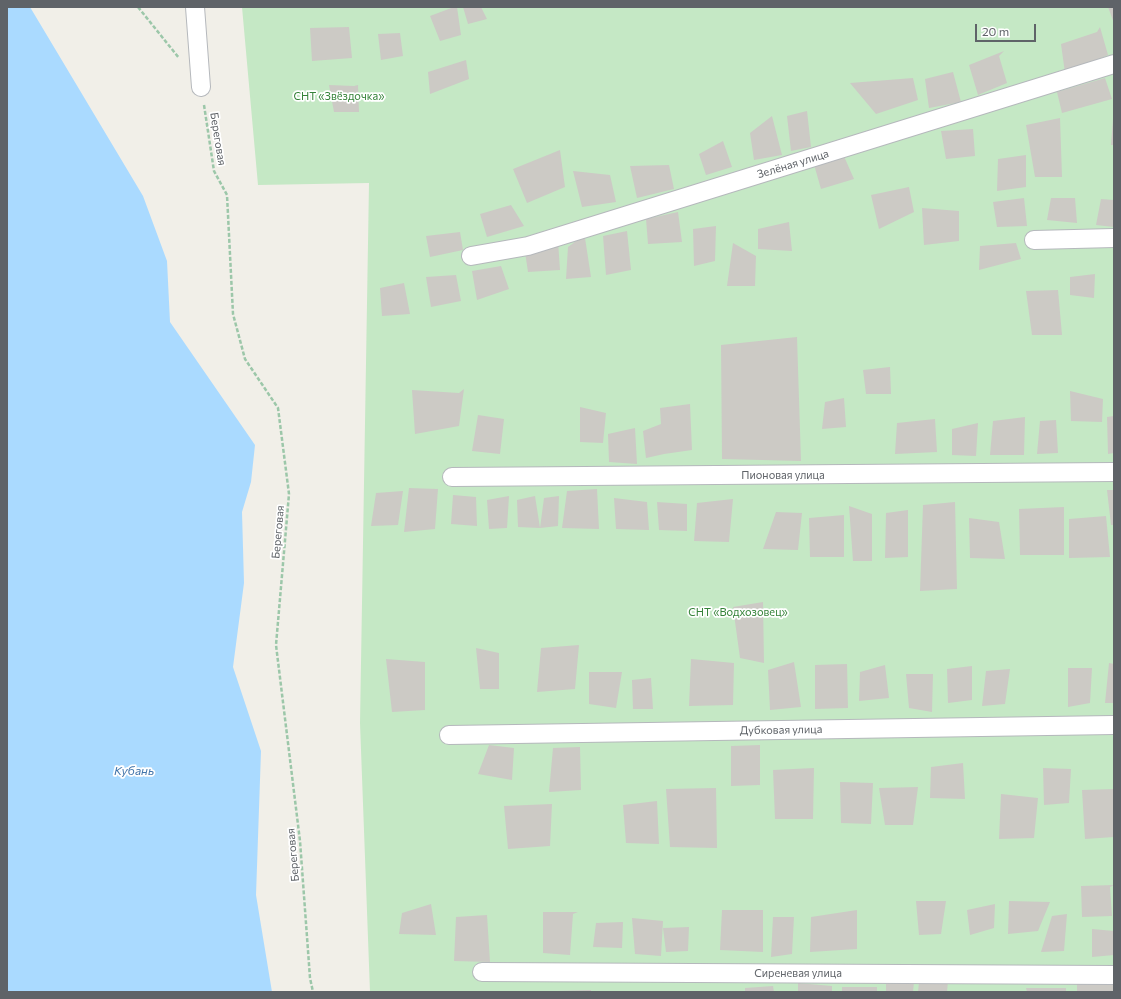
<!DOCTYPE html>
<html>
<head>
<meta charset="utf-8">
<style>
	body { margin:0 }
	#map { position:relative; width:1121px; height:999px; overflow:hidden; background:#f1efe8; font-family:Commissioner,sans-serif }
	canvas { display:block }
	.frame { position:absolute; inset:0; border:8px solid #5f6368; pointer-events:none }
	.scale { position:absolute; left:975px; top:24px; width:61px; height:18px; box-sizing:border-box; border:2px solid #5f6368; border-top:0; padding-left:5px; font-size:12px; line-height:14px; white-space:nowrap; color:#5f6368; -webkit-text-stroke:3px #fff; paint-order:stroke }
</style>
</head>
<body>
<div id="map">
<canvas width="1121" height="999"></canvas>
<div class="frame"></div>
<div class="scale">20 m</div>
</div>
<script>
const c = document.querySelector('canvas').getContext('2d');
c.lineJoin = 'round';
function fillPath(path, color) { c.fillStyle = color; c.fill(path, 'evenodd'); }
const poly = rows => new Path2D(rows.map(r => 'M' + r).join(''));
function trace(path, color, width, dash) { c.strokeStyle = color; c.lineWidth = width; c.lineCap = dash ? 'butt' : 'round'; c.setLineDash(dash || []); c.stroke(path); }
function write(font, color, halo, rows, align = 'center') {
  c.font = font + ' Commissioner,sans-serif'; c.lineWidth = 3.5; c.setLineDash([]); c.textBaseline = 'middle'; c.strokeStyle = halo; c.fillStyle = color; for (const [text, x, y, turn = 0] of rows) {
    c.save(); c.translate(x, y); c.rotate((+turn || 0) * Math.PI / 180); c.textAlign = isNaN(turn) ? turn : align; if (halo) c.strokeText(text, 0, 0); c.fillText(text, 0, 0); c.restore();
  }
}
fillPath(poly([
	[242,7,1114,7,1114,992,370,992,360,723,369,183,258,185]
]), '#c5e8c5');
fillPath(poly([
	[7,7,30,7,143,196,167,261,170,322,255,445,251,482,242,512,244,583,233,667,261,751,256,895,272,992,7,992]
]), '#aadaff');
fillPath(poly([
	[454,7,457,7,461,35,440,41,430,16],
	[463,7,481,7,487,19,468,24],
	[1108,7,1114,7,1114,23],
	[349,27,352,58,312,61,310,28],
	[1100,27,1108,55,1065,73,1061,44,1097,32],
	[400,33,403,56,381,60,378,34],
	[1004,51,999,56,1007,83,978,95,969,65],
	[466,60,469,79,430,94,428,72],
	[953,72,961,102,929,108,925,79],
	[913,78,918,100,876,114,850,83],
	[1105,78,1112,99,1062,113,1057,92],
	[329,85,354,86,358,85,359,112,334,112],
	[807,111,811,147,791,151,787,116],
	[772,116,782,155,754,160,750,133],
	[1060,118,1062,177,1035,177,1026,125],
	[1113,119,1114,119,1114,145,1111,145],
	[973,129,975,156,946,159,941,131],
	[723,141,732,167,706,175,699,154],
	[560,150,565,187,527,203,513,169],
	[843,154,854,179,821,189,813,161],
	[1026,155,1026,187,997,191,998,159],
	[669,165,674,189,637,198,630,166],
	[573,171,610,175,616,202,582,207],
	[909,187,914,212,879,229,871,195],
	[1024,198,1027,226,997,227,993,202],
	[1051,198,1075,198,1077,223,1047,220],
	[1101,199,1114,200,1114,227,1096,225],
	[511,205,524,226,487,237,480,214],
	[922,208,959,211,959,241,924,245],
	[678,212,682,242,648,244,646,219],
	[789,222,792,251,758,249,758,229],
	[716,226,715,261,694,266,693,229],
	[627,231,631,270,606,275,603,236],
	[460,232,463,250,430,257,426,236],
	[588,232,585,238,591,277,566,279,568,247],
	[558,241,560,270,528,272,525,252],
	[733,243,756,256,755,286,727,286],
	[1016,243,1021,259,979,270,980,246],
	[501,266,509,289,477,300,472,271],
	[1095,274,1094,298,1070,295,1070,277],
	[456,275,461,301,431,307,426,277],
	[404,283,410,314,382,316,380,288],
	[1058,290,1062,335,1032,335,1026,291],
	[797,337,801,461,722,459,721,345],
	[890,367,891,394,866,394,863,370],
	[464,389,459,426,415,434,412,390,459,393],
	[1070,391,1103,399,1102,422,1071,421],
	[844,398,846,427,822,429,825,402],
	[690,404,692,450,664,454,646,458,643,431,661,424,660,408],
	[580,407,606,413,603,443,580,442],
	[478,415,504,419,500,454,472,451],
	[1114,416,1114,453,1108,454,1107,417],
	[1025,417,1024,455,990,455,993,421],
	[935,419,937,452,895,454,897,423],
	[1056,420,1058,453,1037,454,1040,421],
	[978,423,976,456,952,455,952,429],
	[635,428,637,464,609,462,608,434],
	[409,488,438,489,435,529,404,532],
	[597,489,599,529,562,528,567,491],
	[1107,490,1114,490,1114,525,1111,525],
	[403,491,398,525,371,526,376,493],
	[453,495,476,497,477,526,451,524],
	[509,496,507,528,489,529,487,500],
	[535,496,540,528,518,527,517,500],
	[559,496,558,526,540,528,544,498],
	[614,498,647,502,649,530,616,529],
	[733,499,729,542,694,541,697,503],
	[657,502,687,504,687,531,659,530],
	[955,502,957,589,920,591,923,505],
	[849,506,872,514,872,561,853,561],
	[1064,507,1064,555,1020,555,1019,509],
	[908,510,908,557,885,558,886,513],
	[776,512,802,513,798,550,763,549],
	[844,515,844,557,810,557,809,518],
	[1106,516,1110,557,1069,558,1069,519],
	[969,518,999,522,1005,559,970,558],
	[763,602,764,663,740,658,733,607],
	[579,645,575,689,537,692,541,648],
	[476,648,499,653,499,689,480,689],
	[386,659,425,662,425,710,392,712],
	[691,659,734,663,733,705,689,706],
	[794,662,801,707,770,710,768,670],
	[1109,663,1114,664,1114,703,1105,703],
	[847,664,848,708,815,709,815,665],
	[885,665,889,698,859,701,860,672],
	[972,666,972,700,948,703,947,669],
	[1068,668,1092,668,1090,703,1068,707],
	[1010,669,1005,704,982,706,986,671],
	[589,672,622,672,616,708,589,704],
	[906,674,933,674,932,712,909,708],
	[651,678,653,709,633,709,632,680],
	[489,745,514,748,512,780,478,774],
	[760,745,760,785,731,786,731,746],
	[580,747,581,790,549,792,553,748],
	[963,763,965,799,930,798,931,767],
	[814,768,813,819,775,819,773,770],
	[1043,768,1071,769,1069,803,1044,805],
	[840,782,873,783,871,824,841,823],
	[918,787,913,825,885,825,879,788],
	[716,788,717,848,670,847,666,789],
	[1114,789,1114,837,1085,839,1082,790],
	[1001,794,1038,798,1034,838,999,839],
	[657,801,659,844,626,843,623,805],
	[552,804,550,846,508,849,504,806],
	[1114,885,1110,887,1112,916,1082,917,1081,886],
	[916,901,946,901,941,934,919,935],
	[1009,901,1050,902,1038,931,1008,934],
	[431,904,436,935,399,934,402,913],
	[995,904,994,928,970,935,967,910],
	[722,910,763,910,763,952,720,950],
	[857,910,857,949,810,952,811,917],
	[543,912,578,912,573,914,570,955,543,953],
	[1067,914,1064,951,1041,952,1052,916],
	[487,915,490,962,454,961,456,917],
	[773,917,794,917,792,954,771,957],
	[632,918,663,921,661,956,635,954],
	[623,922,622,948,593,947,596,923],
	[689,927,688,951,666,952,663,928],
	[1092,929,1114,931,1114,955,1092,957],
	[948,981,947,992,918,992,919,982],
	[914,982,913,992,886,992,886,984],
	[1114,982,1113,992,1077,992,1077,983],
	[798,983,832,986,832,992,798,992],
	[773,986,774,992,745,992,745,988],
	[842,987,877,987,877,992,842,992],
	[1026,988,1066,988,1066,992,1027,992],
	[591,990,591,992,557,992,557,991]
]), '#cccac5');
const street = poly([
	[195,7,201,87],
	[1034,240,1114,238],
	[471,256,528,246,1114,64],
	[452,477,1114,472],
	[449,735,1114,725],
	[482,972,1114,975]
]);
trace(street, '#b5b8bc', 20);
trace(poly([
	[138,7,179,58],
	[204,105,214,171,227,195,233,314,245,359,278,408,289,494,276,645,300,841,310,978,313,992]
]), '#9cc7a9', 2.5, [4, 2]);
trace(street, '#fff', 18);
write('11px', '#348238', '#fff', [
	["СНТ «Звёздочка»",339,96],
	["СНТ «Водхозовец»",738,612]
]);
write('11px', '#5f6368', '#fff', [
	["Береговая",218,139,81],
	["Зелёная улица",793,164,-17],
	["Пионовая улица",783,475],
	["Береговая",278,532,-85],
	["Дубковая улица",781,730,-1],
	["Береговая",293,855,-95],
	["Сиреневая улица",798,973]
]);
write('italic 12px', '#4174aa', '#fff', [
	["Кубань",134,771]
]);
</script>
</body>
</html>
